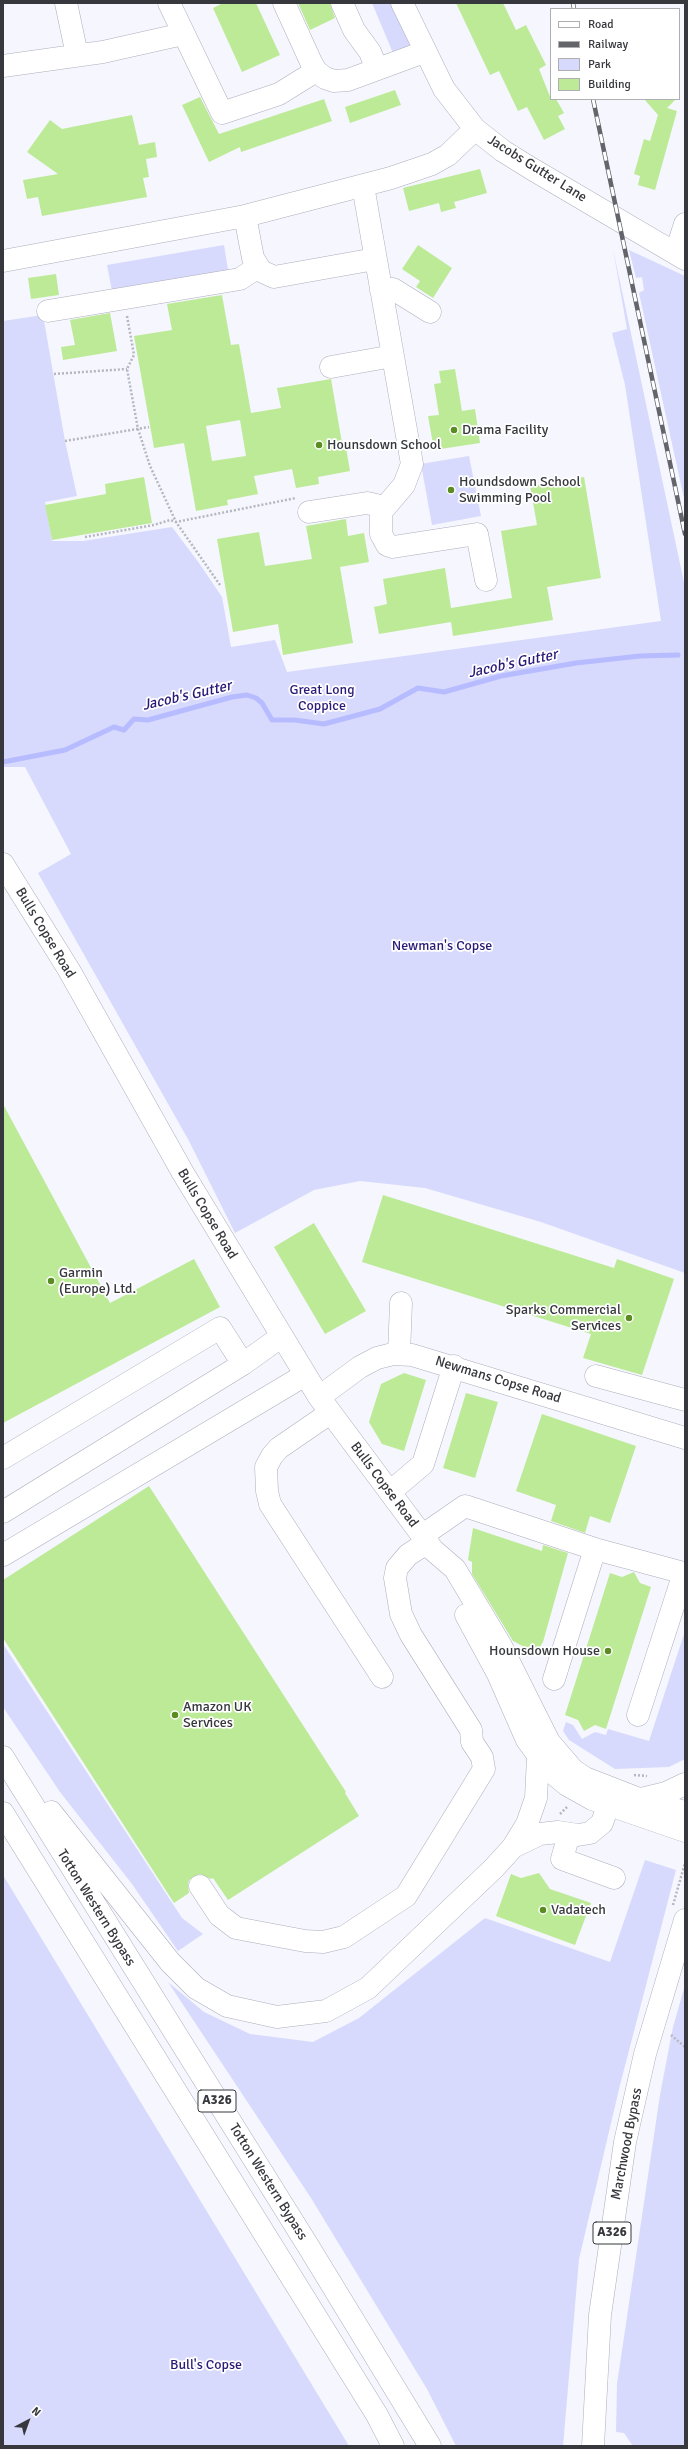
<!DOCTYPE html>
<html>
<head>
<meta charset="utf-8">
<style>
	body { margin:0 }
	#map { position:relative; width:688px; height:2449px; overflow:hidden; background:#f5f6fe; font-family:Signika,sans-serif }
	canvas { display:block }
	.frame { position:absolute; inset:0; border:4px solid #37383d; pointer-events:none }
	.legend { position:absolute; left:550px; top:8px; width:130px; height:92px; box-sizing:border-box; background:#fff; border:1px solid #afafb1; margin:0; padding:5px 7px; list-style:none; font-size:12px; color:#37383d }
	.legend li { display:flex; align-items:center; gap:8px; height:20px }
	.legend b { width:20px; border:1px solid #afafb1 }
	.north { position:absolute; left:8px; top:2401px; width:40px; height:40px; -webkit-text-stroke:3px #fff; paint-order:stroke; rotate:41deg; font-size:11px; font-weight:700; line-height:16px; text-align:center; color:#37383d }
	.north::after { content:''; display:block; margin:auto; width:14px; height:18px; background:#37383d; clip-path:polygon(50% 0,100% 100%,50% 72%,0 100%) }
</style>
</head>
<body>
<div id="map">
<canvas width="688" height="2449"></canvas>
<div class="frame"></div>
<ul class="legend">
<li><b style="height:5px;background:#fff"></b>Road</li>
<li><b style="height:5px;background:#64656b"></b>Railway</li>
<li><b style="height:11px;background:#d7dafc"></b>Park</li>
<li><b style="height:11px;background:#bdea97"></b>Building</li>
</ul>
<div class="north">N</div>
</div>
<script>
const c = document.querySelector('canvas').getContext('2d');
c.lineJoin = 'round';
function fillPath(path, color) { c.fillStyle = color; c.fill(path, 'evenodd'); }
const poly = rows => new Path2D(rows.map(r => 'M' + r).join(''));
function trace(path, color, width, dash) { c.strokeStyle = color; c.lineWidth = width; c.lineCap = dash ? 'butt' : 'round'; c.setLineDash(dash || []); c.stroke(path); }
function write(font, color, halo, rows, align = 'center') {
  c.font = font + ' Signika,sans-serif'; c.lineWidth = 3.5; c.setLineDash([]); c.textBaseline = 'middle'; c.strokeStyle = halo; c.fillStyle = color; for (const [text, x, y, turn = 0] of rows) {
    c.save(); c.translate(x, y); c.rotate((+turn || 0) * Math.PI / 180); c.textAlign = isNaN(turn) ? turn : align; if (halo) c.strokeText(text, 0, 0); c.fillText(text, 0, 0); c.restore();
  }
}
fillPath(poly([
	[372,3,393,3,414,47,393,53],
	[224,245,229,276,113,296,107,265],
	[613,249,685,587,685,1273,541,1222,425,1188,360,1181,314,1190,235,1233,189,1141,38,873,71,854,25,767,3,767,3,321,43,315,65,441,77,496,45,502,52,541,83,541,172,527,199,563,222,597,231,647,275,640,287,672,661,621,625,385,612,333,627,329],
	[629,250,685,276,685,503,639,293,644,290,642,277,636,278],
	[469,456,481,516,432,525,421,464],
	[685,1631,685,1759,669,1767,615,1769,569,1740,563,1731,566,1722,573,1725,582,1739,595,1732,606,1735,608,1729,649,1741],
	[3,1644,182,1918,203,1934,178,1951,132,1884,60,1792,3,1707],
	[645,1860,676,1870,620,2085,579,2259,563,2446,456,2446,427,2389,311,2198,168,1982,204,2012,250,2034,313,2042,359,2018,485,1918,610,1962],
	[3,1875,349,2446,3,2446],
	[685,1985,685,2446,633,2446,624,2433,616,2432,617,2384,660,2095,673,2027]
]), '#d7dafc');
trace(poly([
	[3,762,65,750,114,727,124,730,134,719,148,720,232,697,247,695,256,698,262,703,272,720,295,720,324,724,380,709,418,688,444,692,501,676,576,663,640,656,678,655]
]), '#b7bbff', 5);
fillPath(poly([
	[223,3,256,3,280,55,242,72,213,8],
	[298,3,330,3,335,18,310,30],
	[456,3,503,3,516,30,526,25,546,65,539,69,551,99,556,99,564,113,558,116,565,129,544,140,527,107,518,111,499,71,490,75],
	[395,90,401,105,350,123,345,107],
	[200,97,219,134,324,99,332,121,241,152,240,147,209,162,182,105],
	[644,99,676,99,667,108,677,111,655,190,638,185,640,176,634,174,644,139,650,141,658,115],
	[132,115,139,145,155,142,157,157,146,159,149,177,143,178,147,197,42,216,38,197,27,199,23,180,58,174,27,152,50,120,62,129],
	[480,169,487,193,454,202,456,208,441,212,439,203,409,211,403,188],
	[418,245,452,268,433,298,416,287,420,281,402,269],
	[56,274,59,295,31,299,28,278],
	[222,295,231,345,239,344,251,413,281,408,277,388,331,379,342,443,345,442,350,471,318,477,319,484,296,488,292,469,254,476,258,494,227,500,228,505,196,511,184,443,154,448,134,336,172,330,167,304],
	[240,420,246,456,212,461,206,426],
	[110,313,117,351,63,360,61,347,75,345,70,320],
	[455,369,462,411,475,409,480,443,434,450,428,416,439,415,434,384,441,383,439,371],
	[144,477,152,523,52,540,45,505,106,494,105,484],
	[584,477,601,578,547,587,553,620,453,636,451,622,379,634,374,607,387,604,383,579,445,568,451,608,512,598,501,531,537,525,530,486],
	[346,519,348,536,364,533,369,562,340,567,353,643,283,655,278,624,233,632,217,539,259,532,265,566,312,559,306,526],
	[3,1104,110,1303,194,1259,220,1307,3,1423],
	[383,1195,614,1268,617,1259,674,1279,642,1375,583,1358,591,1334,362,1262],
	[314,1223,366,1311,325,1334,274,1247],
	[404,1373,426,1380,404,1451,382,1444,369,1422,381,1384],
	[466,1393,498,1402,475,1478,443,1468],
	[542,1414,636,1446,610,1523,590,1516,585,1533,551,1521,556,1505,516,1491],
	[149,1486,346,1792,345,1793,359,1816,228,1900,213,1878,211,1879,200,1874,189,1880,188,1886,189,1893,174,1903,3,1638,3,1580],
	[473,1528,542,1551,543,1545,568,1553,543,1642,536,1653,513,1641,472,1574,472,1562,468,1560],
	[634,1572,640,1583,651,1587,606,1729,595,1725,584,1731,578,1720,565,1715,610,1573,622,1577],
	[539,1873,550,1889,591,1903,575,1945,496,1916,511,1874,521,1878]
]), '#bdea97');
const minor = poly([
	[66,3,77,55],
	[169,3,222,113,279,94,316,71],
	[284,3,311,62,316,71,325,78,334,81,348,80,424,52],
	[342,3,354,30,370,52,377,69],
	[402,3,444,89,475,129,503,151,532,169,685,259],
	[3,66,103,52,183,34],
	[363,186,412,464,404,485,381,512,381,534,387,545,393,547,477,534,486,580],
	[245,216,253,258,261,271,274,277,375,259],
	[676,252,685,224],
	[3,261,245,216,391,178,432,164,448,155,475,129],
	[381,290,393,289,430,312],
	[48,311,240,279,258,267],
	[331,367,393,356],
	[309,512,367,503,376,505,383,510],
	[3,864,69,970,183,1173,319,1397,433,1550,455,1569,501,1646,549,1742,573,1770,585,1778,639,1799,685,1812],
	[399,1354,401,1303],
	[596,1376,685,1400],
	[319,1397,360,1367,377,1358,393,1354,412,1355,685,1438],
	[330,1413,279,1448,272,1456,266,1467,267,1491,270,1504,382,1677],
	[3,1458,220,1328,243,1364,282,1336],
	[390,1492,423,1464,454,1366],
	[3,1512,243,1364],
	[423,1535,465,1506,595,1549,684,1573,638,1715],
	[3,1555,305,1375],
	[466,1615,498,1674,527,1740,549,1770,567,1785,592,1799,685,1831],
	[554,1679,595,1549],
	[641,1799,666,1793,685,1784],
	[569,1834,562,1859,614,1878],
	[513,1847,540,1834,558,1832,578,1835,590,1833,602,1823,613,1791],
	[200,1886,219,1915,236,1928,305,1941,323,1942,344,1937,406,1896,484,1769,482,1757,472,1742,471,1730,411,1635,401,1614,395,1578,397,1568,408,1555,428,1542]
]);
const major = poly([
	[3,1757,310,2249,430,2446],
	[51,1812,170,1962,196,1988,227,2006,277,2017,326,2011,368,1988,494,1868,513,1847,527,1824,536,1798,538,1757],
	[3,1813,377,2415,393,2446],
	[593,2446,600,2315,625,2142,645,2054,685,1920]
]);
trace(minor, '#adaebb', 23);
trace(major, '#adaebb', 23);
trace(poly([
	[127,316,134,355,127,369,138,429,150,466,176,522,296,498],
	[54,374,127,369],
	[65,441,149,427],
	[85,537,154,525,170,520,176,522,220,585],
	[634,1775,647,1776],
	[560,1814,567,1807],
	[673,1905,685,1863],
	[671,2035,685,2047]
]), '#b6b7be', 2.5, [2, 2]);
trace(minor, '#fff', 22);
trace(major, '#fff', 22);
const rail = poly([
	[573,3,574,9],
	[593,99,685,534]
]);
trace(rail, '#64656b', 4.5);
trace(rail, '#fff', 3, [9]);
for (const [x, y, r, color] of [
	[454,430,4,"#5a8c21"],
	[319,445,4,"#5a8c21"],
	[451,490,4,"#5a8c21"],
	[51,1281,4,"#5a8c21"],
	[629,1318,4,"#5a8c21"],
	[608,1651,4,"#5a8c21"],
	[175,1715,4,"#5a8c21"],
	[543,1910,4,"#5a8c21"]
]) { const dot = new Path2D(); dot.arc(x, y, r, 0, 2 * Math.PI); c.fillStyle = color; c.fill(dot); trace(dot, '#fff', 1.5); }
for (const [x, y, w] of [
	[217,2101,38],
	[612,2233,38]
]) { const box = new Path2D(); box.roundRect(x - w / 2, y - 11, w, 22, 3); c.fillStyle = '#fff'; c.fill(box); trace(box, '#37383d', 1); }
write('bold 13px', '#37383d', null, [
	["A326",217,2101],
	["A326",612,2233]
]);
write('14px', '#37383d', '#fff', [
	["Jacobs Gutter Lane",537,169,32],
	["Bulls Copse Road",45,933,59],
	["Bulls Copse Road",207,1214,59],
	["Newmans Copse Road",498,1380,17],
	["Bulls Copse Road",384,1485,53],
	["Totton Western Bypass",96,1908,58],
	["Marchwood Bypass",627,2144,-79],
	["Totton Western Bypass",268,2182,58]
]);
write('14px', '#37383d', '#fff', [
	["Drama Facility",462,430],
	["Hounsdown School",327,445],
	["Houndsdown School",459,482],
	["Swimming Pool",459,498],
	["Garmin",59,1273],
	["(Europe) Ltd.",59,1289],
	["Sparks Commercial",621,1310,"right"],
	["Services",621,1326,"right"],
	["Hounsdown House",600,1651,"right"],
	["Amazon UK",183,1707],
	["Services",183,1723],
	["Vadatech",551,1910]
], 'left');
write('14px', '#2b1b78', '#fff', [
	["Great Long",322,690],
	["Coppice",322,706],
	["Newman's Copse",442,946],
	["Bull's Copse",206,2365]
]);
write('italic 15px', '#2a1a78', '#fff', [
	["Jacob's Gutter",513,664,-12],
	["Jacob's Gutter",187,696,-13]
]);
</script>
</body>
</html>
